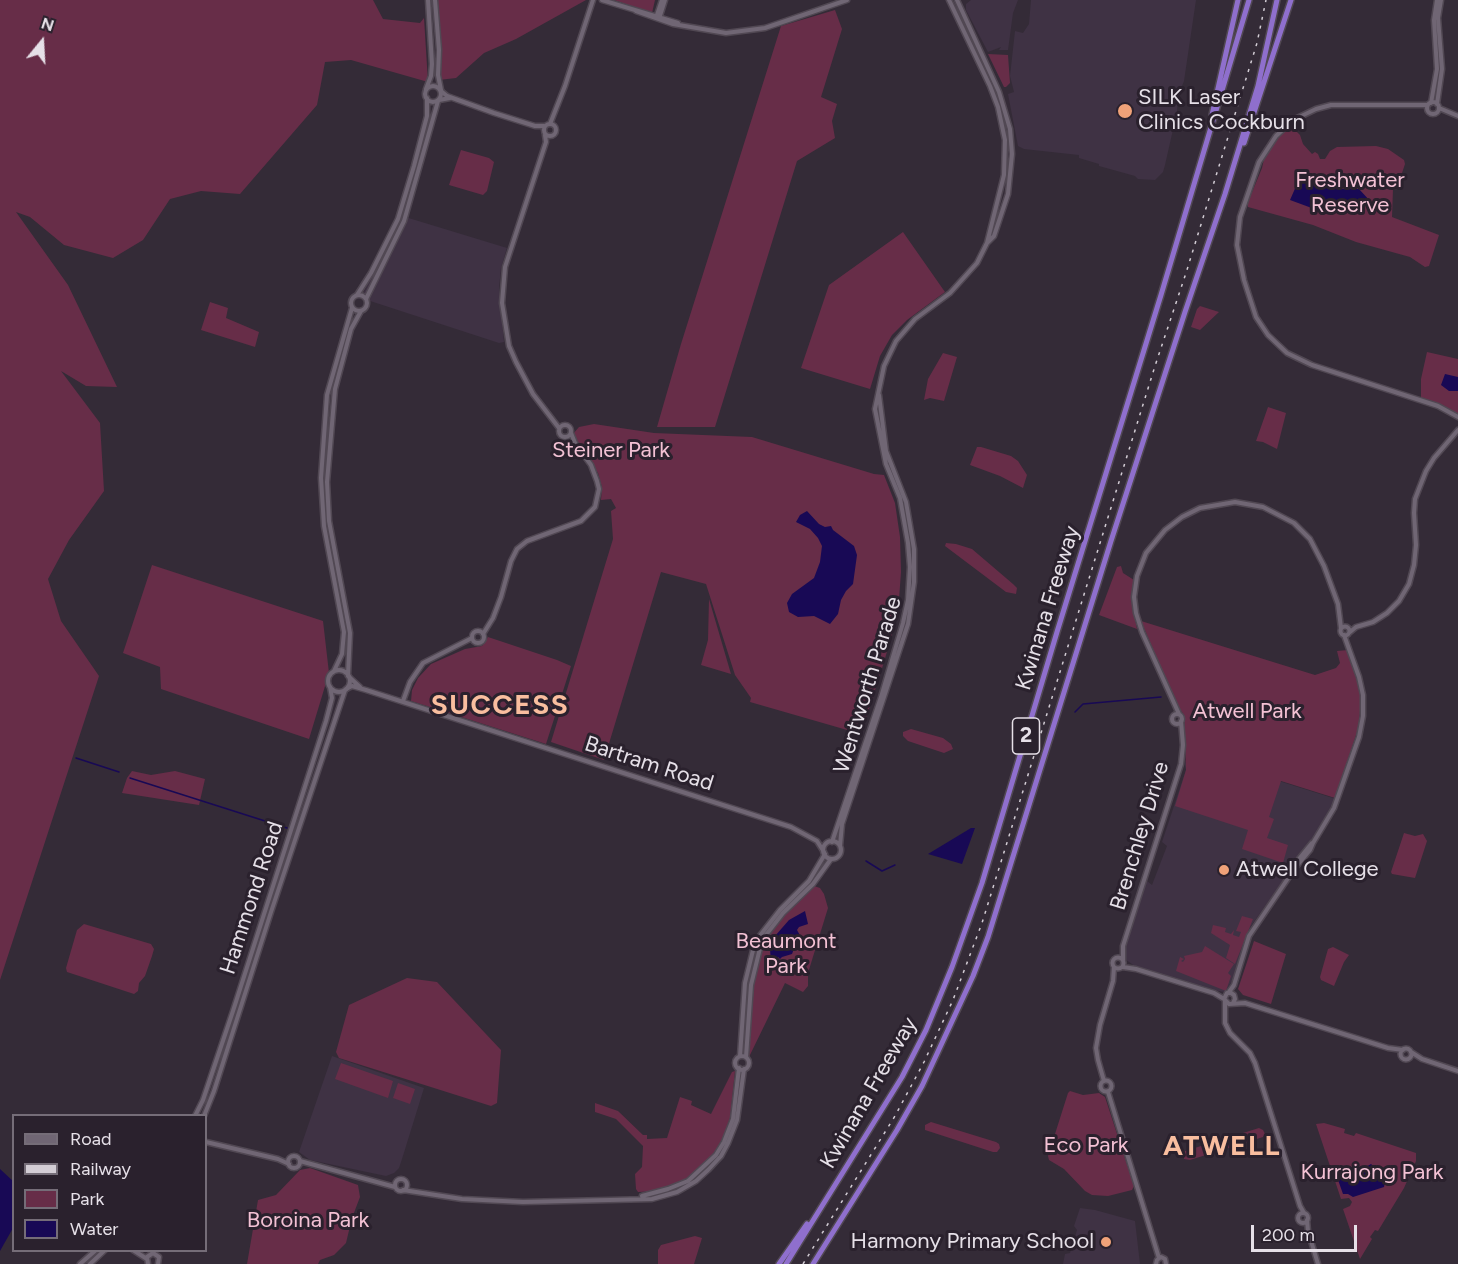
<!DOCTYPE html>
<html>
<head>
<meta charset="utf-8">
<style>
	body { margin:0 }
	#map { position:relative; width:1458px; height:1264px; overflow:hidden; background:#342b37; font-family:Figtree,sans-serif }
	canvas { display:block }
	.legend { position:absolute; left:12px; top:1114px; width:195px; height:138px; box-sizing:border-box; background:#2a212d; border:2px solid #756d78; margin:0; padding:8px 10px; list-style:none; font-size:18px; color:#e6e0e8 }
	.legend li { display:flex; align-items:center; gap:12px; height:30px }
	.legend b { width:30px; border:2px solid #756d78 }
	.north { position:absolute; left:12px; top:12px; width:60px; height:60px; -webkit-text-stroke:4px #2a212d; paint-order:stroke; rotate:18deg; font-size:16px; font-weight:700; line-height:24px; text-align:center; color:#e6e0e8 }
	.north::after { content:''; display:block; margin:auto; width:21px; height:27px; background:#e6e0e8; clip-path:polygon(50% 0,100% 100%,50% 72%,0 100%) }
	.scale { position:absolute; left:1251px; top:1225px; width:106px; height:27px; box-sizing:border-box; border:3px solid #e6e0e8; border-top:0; padding-left:8px; font-size:18px; line-height:21px; white-space:nowrap; color:#e6e0e8; -webkit-text-stroke:4px #2a212d; paint-order:stroke }
</style>
</head>
<body>
<div id="map">
<canvas width="1458" height="1264"></canvas>
<ul class="legend">
<li><b style="height:8px;background:#706674"></b>Road</li>
<li><b style="height:8px;background:#d3cdd5"></b>Railway</li>
<li><b style="height:16px;background:#672d48"></b>Park</li>
<li><b style="height:16px;background:#180955"></b>Water</li>
</ul>
<div class="north">N</div>
<div class="scale">200 m</div>
</div>
<script>
const c = document.querySelector('canvas').getContext('2d');
c.lineJoin = 'round';
function fillPath(path, color) { c.fillStyle = color; c.fill(path, 'evenodd'); }
const poly = rows => new Path2D(rows.map(r => 'M' + r).join(''));
function trace(path, color, width, dash) { c.strokeStyle = color; c.lineWidth = width; c.lineCap = dash ? 'butt' : 'round'; c.setLineDash(dash || []); c.stroke(path); }
function write(font, color, halo, rows, align = 'center') {
  c.font = font + ' Figtree,sans-serif'; c.lineWidth = 6; c.setLineDash([]); c.textBaseline = 'middle'; c.strokeStyle = halo; c.fillStyle = color; for (const [text, x, y, turn = 0] of rows) {
    c.save(); c.translate(x, y); c.rotate((+turn || 0) * Math.PI / 180); c.textAlign = isNaN(turn) ? turn : align; if (halo) c.strokeText(text, 0, 0); c.fillText(text, 0, 0); c.restore();
  }
}
fillPath(poly([
	[971,0,1018,0,1013,13,1008,50,999,50,1001,47,988,52,966,10,966,4],
	[1031,0,1196,0,1184,81,1178,96,1177,112,1165,165,1163,172,1155,180,1138,179,1135,176,1099,166,1099,164,1079,158,1079,155,1024,149,1018,146,1008,94,1014,92,1010,76,1015,31,1023,33,1029,24],
	[402,216,507,248,501,268,499,288,504,342,499,343,361,298],
	[1187,752,1336,799,1313,838,1251,926,1242,949,1234,978,1225,992,1212,990,1136,967,1125,959,1126,946,1145,886,1147,881,1152,885,1167,846,1162,842,1186,770,1185,765],
	[332,1056,424,1088,402,1159,399,1168,394,1173,386,1176,310,1160,299,1152],
	[1080,1208,1095,1210,1135,1221,1140,1264,1063,1264,1065,1254,1070,1253,1077,1230,1074,1226]
]), '#3f3244');
fillPath(poly([
	[0,0,373,0,383,19,420,23,424,18,428,82,351,60,325,62,317,105,240,194,201,191,170,199,143,240,113,258,64,245,30,217,16,212,68,285,117,387,86,386,61,371,100,423,104,491,69,540,48,579,61,621,99,676,0,980],
	[434,0,586,0,516,39,484,53,456,78,439,80],
	[614,0,655,0,652,13],
	[835,10,842,29,821,97,837,104,832,121,835,138,797,161,715,427,657,427,681,344,781,26],
	[988,54,1008,55,1010,83,1006,87,1004,87],
	[1294,122,1297,127,1296,131,1300,135,1303,144,1312,154,1315,152,1318,154,1320,159,1325,159,1330,151,1337,147,1376,146,1388,149,1404,160,1405,164,1397,188,1393,189,1392,217,1439,235,1429,266,1425,267,1410,257,1356,242,1313,225,1248,207,1248,202,1262,168,1264,159,1280,135],
	[461,150,489,158,494,162,487,191,483,195,449,185],
	[903,232,945,292,907,320,892,335,880,356,870,389,801,368,829,285],
	[210,302,228,308,226,318,259,332,255,347,201,330],
	[1200,306,1219,312,1200,330,1191,327,1197,309],
	[1427,352,1458,359,1458,415,1421,398,1421,379],
	[943,353,957,357,944,401,930,398,924,400,928,379],
	[1268,407,1286,413,1277,449,1263,442,1256,441],
	[594,424,654,433,752,437,874,474,884,475,895,503,900,537,901,572,898,613,884,662,861,734,750,702,751,698,735,675,706,584,661,572,604,760,551,742,613,539,611,511,616,508,611,499,601,500,602,487,598,473,573,434,579,427],
	[977,447,981,447,1011,456,1018,461,1027,475,1023,488,1000,476,970,465],
	[946,543,956,544,972,549,1013,584,1017,588,1016,594,1006,592,945,546],
	[152,565,323,621,329,673,309,739,161,689,160,667,123,653],
	[1121,566,1123,573,1134,580,1132,603,1137,629,1099,615,1117,567],
	[709,599,731,674,701,665,708,640],
	[1141,621,1315,675,1336,668,1340,663,1337,651,1348,650,1361,695,1359,726,1335,798,1281,781,1269,817,1274,819,1267,838,1288,845,1283,863,1242,849,1248,830,1175,806,1186,770,1184,715,1177,705],
	[488,637,557,660,571,666,546,744,411,701,412,690,418,678,431,664,465,649,482,646],
	[911,729,943,738,951,744,953,749,944,753,908,741,903,736,903,732],
	[132,771,151,775,175,771,205,779,199,805,122,793,127,778],
	[1404,833,1415,836,1423,834,1427,841,1415,878,1392,874,1391,872],
	[814,886,820,888,824,894,828,908,808,973,808,986,803,992,785,983,749,1057,753,983,763,943,775,924],
	[1242,916,1253,919,1235,964,1226,958,1230,945,1211,933,1213,925,1226,928,1225,932,1231,934,1234,930,1233,935,1239,937,1241,932,1236,931],
	[84,924,151,944,154,949,152,956,145,976,139,983,138,991,134,994,67,972,66,968,77,930],
	[1254,941,1286,954,1271,1004,1243,995,1238,989],
	[1205,946,1234,964,1228,973,1231,976,1226,991,1176,971,1180,957,1184,959,1181,961,1183,962,1185,959,1184,956,1202,952],
	[1333,947,1349,955,1344,962,1334,986,1321,980,1320,977,1328,949],
	[407,978,437,982,501,1050,497,1103,491,1106,339,1058,336,1052,349,1005],
	[341,1063,393,1081,388,1098,335,1079],
	[735,1071,730,1118,723,1138,712,1156,698,1171,679,1183,656,1191,638,1192,636,1189,635,1174,642,1167,643,1146,616,1119,595,1112,595,1103,618,1111,643,1135,647,1135,647,1139,667,1138,680,1097,692,1101,691,1105,711,1114,732,1072],
	[398,1083,415,1089,410,1104,393,1098],
	[1070,1091,1083,1095,1099,1093,1105,1097,1134,1186,1132,1190,1108,1196,1092,1195,1085,1191,1064,1169,1049,1160,1048,1156,1068,1093],
	[931,1122,996,1142,999,1144,1000,1148,997,1152,993,1152,925,1130,925,1125],
	[1324,1123,1345,1129,1344,1133,1354,1136,1356,1133,1416,1153,1416,1161,1404,1188,1378,1231,1375,1230,1370,1237,1372,1239,1360,1259,1343,1209,1350,1206,1352,1202,1349,1198,1341,1199,1316,1124],
	[1259,1128,1263,1130,1265,1134,1263,1137,1190,1160,1184,1159,1183,1154,1185,1151],
	[310,1168,358,1185,360,1197,352,1218,346,1243,334,1255,320,1260,318,1264,247,1264,258,1200,276,1195,300,1170],
	[695,1236,702,1238,694,1264,658,1264,658,1250,661,1245]
]), '#672d48');
fillPath(poly([
	[1301,175,1330,189,1359,189,1371,202,1328,214,1290,200],
	[1445,374,1458,377,1458,391,1449,391,1441,385],
	[807,511,819,524,825,527,831,526,833,530,854,546,857,555,853,584,846,591,841,600,838,614,830,624,814,616,798,617,789,612,787,603,792,594,814,578,820,562,822,546,818,538,810,529,796,522,800,515],
	[971,828,975,828,962,864,928,854],
	[805,911,808,924,799,927,797,930,802,939,801,944,795,946,792,954,782,957,780,959,778,957,777,964,773,966,771,964,770,948,775,936,789,920],
	[1371,1164,1382,1173,1385,1182,1384,1187,1353,1197,1348,1194,1343,1194,1337,1177,1355,1173],
	[0,1169,14,1182,13,1228,0,1251]
]), '#180955');
trace(poly([
	[1075,712,1083,704,1161,697],
	[76,758,119,772],
	[130,778,287,828],
	[866,861,882,871,895,865]
]), '#180955', 1.5);
const tertiary = poly([
	[602,0,678,23],
	[957,0,999,92,1010,129,1012,154,1008,194,994,236,988,242],
	[636,11,673,24,726,33,765,28,847,0],
	[656,18,662,0],
	[659,19,665,0],
	[441,91,447,96,494,113,535,126,544,126],
	[439,100,450,98],
	'1427 108a6 6 0 1 1 12 0a6 6 0 1 1-12 0Z',
	[1431,103,1437,69,1434,20,1437,0],
	[1437,104,1442,69,1438,18,1441,0],
	[1428,105,1331,105,1316,109,1293,120,1276,136,1259,162,1240,217,1237,245,1244,280,1256,317,1268,335,1287,353,1312,365,1438,406,1458,417],
	[1439,108,1458,116],
	'544 130a6 6 0 1 1 12 0a6 6 0 1 1-12 0Z',
	[550,124,565,86,593,0],
	[545,135,546,142,505,267,502,303,509,346,516,362,533,394,559,428],
	'559 431a6 6 0 1 1 12 0a6 6 0 1 1-12 0Z',
	'1340.5 631a4.5 4.5 0 1 1 9 0a4.5 4.5 0 1 1-9 0Z',
	'472 637a6 6 0 1 1 12 0a6 6 0 1 1-12 0Z',
	[1350,632,1356,627,1373,622,1387,613,1399,601,1409,584,1414,565,1416,545,1414,513,1415,499,1426,471,1434,458,1458,430],
	[483,634,493,618,501,597,511,561,517,549,527,541,581,521,595,507,599,489,597,481,591,465,575,443,571,433],
	[348,676,360,687],
	[346,689,352,686,366,690,791,827,817,841,824,852],
	[403,701,410,682,423,663,472,638],
	[1179,714,1142,632,1136,613,1134,597,1137,576,1146,553,1165,530,1182,517,1200,508,1235,502,1263,507,1294,523,1310,539,1324,566,1338,604,1341,628],
	'1172 719a5 5 0 1 1 10 0a5 5 0 1 1-10 0Z',
	'823 850a9 9 0 1 1 18 0a9 9 0 1 1-18 0Z',
	[832,842,881,697,903,623,908,600,910,567,908,543,900,498,886,464,875,409,884,366,896,341,915,319,950,293,977,263,987,243,1004,175,1005,140,998,107,990,86,949,0],
	[840,846,842,824,908,624,914,582,914,549,906,502,886,451,879,395],
	[1295,868,1310,850,1313,843,1334,808,1359,737,1363,716,1363,695,1359,677,1344,635],
	'1112.5 963a5.5 5.5 0 1 1 11 0a5.5 5.5 0 1 1-11 0Z',
	[1123,960,1123,946,1181,764,1183,745,1181,721],
	[1123,967,1136,969,1214,993,1224,999],
	[1229,992,1234,985,1249,936,1295,868,1299,859,1312,843],
	[1225,1001,1225,1023,1230,1033,1250,1053,1255,1063,1300,1206,1304,1213],
	[1233,1003,1235,999,1234,995,1231,993,1227,993,1224,999,1229,1004,1245,1003,1388,1048,1403,1050],
	'1400.5 1054a5.5 5.5 0 1 1 11 0a5.5 5.5 0 1 1-11 0Z',
	[1411,1052,1422,1059,1458,1071],
	[740,1056,745,983,755,942,780,910,809,881,825,854],
	'735 1063a7 7 0 1 1 14 0a7 7 0 1 1-14 0Z',
	[746,1057,751,985,762,940,783,913,813,884,831,859],
	'1100.5 1086a5.5 5.5 0 1 1 11 0a5.5 5.5 0 1 1-11 0Z',
	[1104,1081,1098,1060,1096,1048,1100,1025,1113,981,1114,967],
	[1108,1092,1159,1258],
	[206,1142,278,1159,289,1164],
	'288 1162a6 6 0 1 1 12 0a6 6 0 1 1-12 0Z',
	[300,1161,395,1187],
	'395 1185a6 6 0 1 1 12 0a6 6 0 1 1-12 0Z',
	[403,1190,462,1199,523,1202,652,1199,677,1192,696,1181,708,1170,721,1156,728,1143,737,1120,744,1069],
	[642,1196,668,1189,688,1181,716,1155,724,1142,733,1119,739,1068],
	'1298 1218a5 5 0 1 1 10 0a5 5 0 1 1-10 0Z',
	[1307,1220,1308,1231,1318,1264],
	[133,1250,147,1259],
	[148,1264,147,1257,153,1253,159,1257,158,1264],
	[1156,1264,1157,1260,1161,1257,1165,1259,1166,1264]
]);
const secondary = poly([
	[435,0,439,50,438,75,441,90],
	'425 94a8 8 0 1 1 16 0a8 8 0 1 1-16 0Z',
	[426,89,431,76,432,64,428,0],
	'351 303a8 8 0 1 1 16 0a8 8 0 1 1-16 0Z',
	[357,295,371,273,398,219,414,166,427,116,427,98],
	[366,299,404,221,438,101],
	'328 681a11 11 0 1 1 22 0a11 11 0 1 1-22 0Z',
	[334,671,342,654,344,632,324,526,321,478,327,395,352,308],
	[348,675,350,633,329,521,327,482,335,389,351,329,361,311],
	[195,1116,203,1100,233,1011,326,721,332,698,330,687],
	[204,1116,214,1091,271,912,345,690],
	[80,1264,96,1250],
	[90,1264,105,1250]
]);
const motorway = poly([
	[1212,115,1238,0],
	[1244,143,1291,0],
	[779,1264,807,1224],
	[786,1264,902,1077,926,1030,952,967,982,883,1057,632,1161,295,1249,0],
	[813,1264,897,1130,922,1086,973,976,988,937,1111,541,1185,312,1225,194,1258,86,1277,0]
]);
trace(tertiary, '#514853', 7);
trace(secondary, '#514853', 7);
trace(motorway, '#514853', 8);
trace(tertiary, '#706674', 4);
trace(secondary, '#706674', 4);
trace(motorway, '#8f6fcd', 5);
trace(poly([
	[803,1264,895,1116,924,1062,953,1000,982,923,1155,366,1186,273,1257,43,1266,0]
]), '#d3cdd5', 1.5, [3, 6]);
for (const [x, y, r, color] of [
	[1125,111,8,"#f0a279"],
	[1224,870,6,"#f0a279"],
	[1106,1242,6,"#f0a279"]
]) { const dot = new Path2D(); dot.arc(x, y, r, 0, 2 * Math.PI); c.fillStyle = color; c.fill(dot); trace(dot, '#2a212d', 2); }
for (const [x, y, w] of [
	[1026,736,27]
]) { const box = new Path2D(); box.roundRect(x - w / 2, y - 18, w, 36, 4.5); c.fillStyle = '#2a212d'; c.fill(box); trace(box, '#e6e0e8', 1.5); }
write('bold 21px', '#e6e0e8', null, [
	["2",1026,736]
]);
write('22px', '#e6e0e8', '#2a212d', [
	["SILK Laser",1138,98],
	["Clinics Cockburn",1138,123],
	["Atwell College",1236,870],
	["Harmony Primary School",1094,1242,"right"]
], 'left');
write('22px', '#f3c1d4', '#2a212d', [
	["Freshwater",1350,181],
	["Reserve",1350,206],
	["Steiner Park",611,451],
	["Atwell Park",1247,712],
	["Beaumont",786,942],
	["Park",786,967],
	["Eco Park",1086,1146],
	["Kurrajong Park",1372,1173],
	["Boroina Park",308,1221]
]);
write('22px', '#e6e0e8', '#2a212d', [
	["Kwinana Freeway",1048,608,-73],
	["Wentworth Parade",868,685,-73],
	["Bartram Road",649,764,18],
	["Brenchley Drive",1140,836,-73],
	["Hammond Road",252,898,-72],
	["Kwinana Freeway",869,1093,-60]
]);
c.letterSpacing = '1.5px';
write('bold 28px', '#f9be9f', '#2a212d', [
	["SUCCESS",500,706],
	["ATWELL",1222,1147]
]);
c.letterSpacing = '0px';
</script>
</body>
</html>
